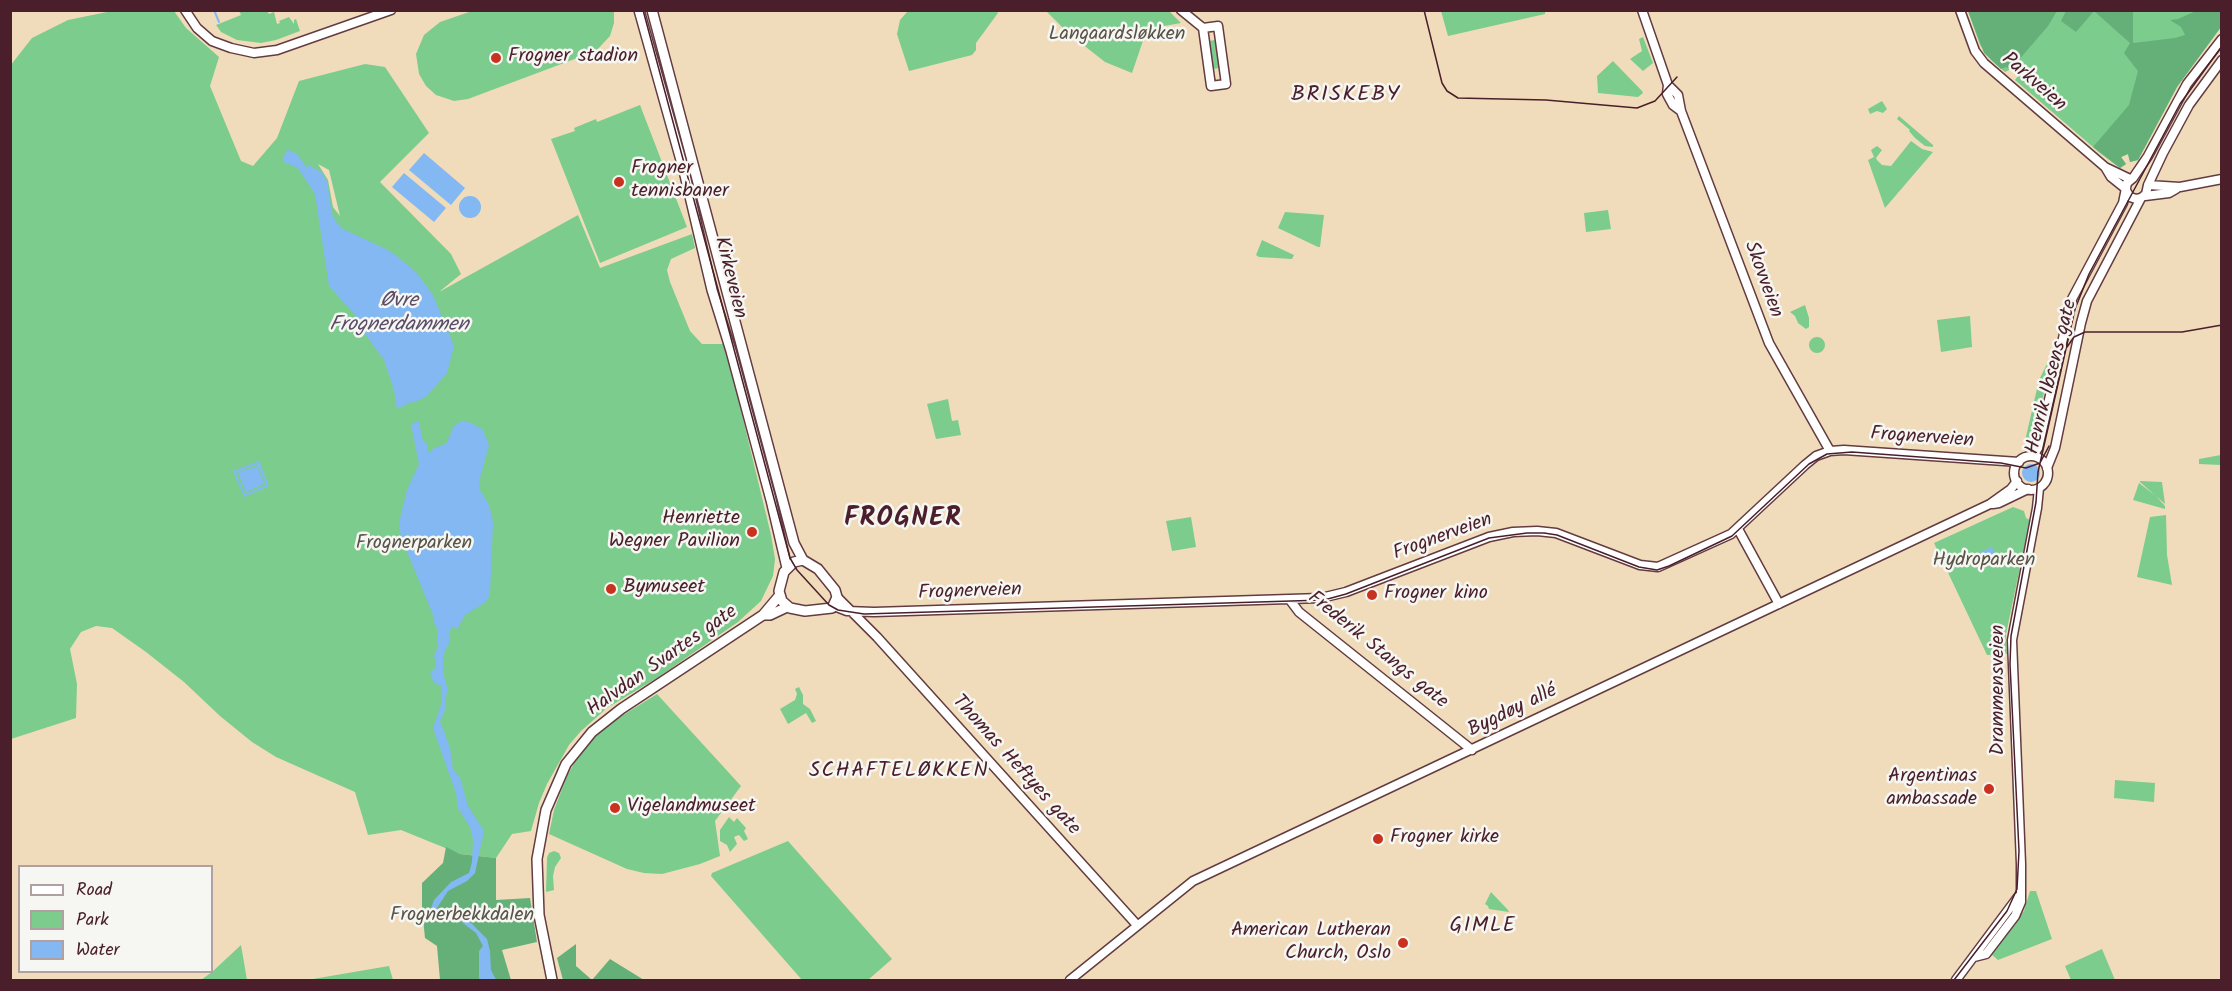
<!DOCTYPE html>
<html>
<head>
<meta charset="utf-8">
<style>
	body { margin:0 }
	#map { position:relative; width:2232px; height:991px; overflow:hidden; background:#f0dcbb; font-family:Kalam,sans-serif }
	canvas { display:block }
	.frame { position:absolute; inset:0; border:12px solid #4a1f2b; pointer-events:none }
	.legend { position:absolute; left:18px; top:865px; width:195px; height:108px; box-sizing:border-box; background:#f6f6f2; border:2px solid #b1a0a2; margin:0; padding:8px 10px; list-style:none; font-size:18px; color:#4a1f2b }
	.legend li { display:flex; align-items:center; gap:12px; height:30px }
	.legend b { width:30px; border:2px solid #b1a0a2 }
</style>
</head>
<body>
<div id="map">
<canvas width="2232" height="991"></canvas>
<div class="frame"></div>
<ul class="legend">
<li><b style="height:8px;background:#fff"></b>Road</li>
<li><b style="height:16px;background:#7ccc8d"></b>Park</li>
<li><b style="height:16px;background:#83b8f2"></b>Water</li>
</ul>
</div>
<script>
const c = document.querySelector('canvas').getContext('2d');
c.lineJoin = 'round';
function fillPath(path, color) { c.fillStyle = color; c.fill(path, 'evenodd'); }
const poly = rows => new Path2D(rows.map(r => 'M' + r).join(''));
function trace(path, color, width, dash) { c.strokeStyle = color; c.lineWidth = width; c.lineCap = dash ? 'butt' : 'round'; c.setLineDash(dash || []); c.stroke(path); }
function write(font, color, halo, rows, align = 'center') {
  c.font = font + ' Kalam,sans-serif'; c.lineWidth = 5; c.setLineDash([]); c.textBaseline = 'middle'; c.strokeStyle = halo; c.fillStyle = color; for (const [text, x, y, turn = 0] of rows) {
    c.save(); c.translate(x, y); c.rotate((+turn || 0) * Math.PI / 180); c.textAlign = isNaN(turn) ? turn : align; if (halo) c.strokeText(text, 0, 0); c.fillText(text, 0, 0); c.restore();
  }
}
fillPath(poly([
	[1545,10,1545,14,1448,36,1441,11],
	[112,11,174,11,186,28,219,57,210,86,241,161,253,166,277,138,299,81,365,64,385,67,429,133,380,182,451,254,461,274,439,292,578,215,600,268,692,234,695,248,671,259,667,270,670,282,690,331,702,344,725,344,771,535,775,559,773,576,761,601,738,622,657,678,607,708,581,731,569,745,547,784,539,803,531,831,512,834,496,858,460,854,401,830,368,835,355,792,276,757,252,742,220,716,184,682,146,652,112,628,96,626,81,632,70,649,77,684,76,718,11,739,10,66,32,38,68,20],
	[318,164,329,170,340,216,333,207,328,180],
	[239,11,267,11,269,14,274,12,277,24,280,23,279,21,289,17,294,24,294,20,296,19,300,31,276,40,261,43,237,40,221,32,216,25,241,15],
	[614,11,614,23,610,36,596,51,468,99,454,101,436,95,426,86,419,74,416,54,424,35,440,22,472,11],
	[996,11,998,13,976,43,976,50,972,55,909,71,897,34,900,20,907,12],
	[1046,11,1169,11,1181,23,1147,29,1132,73,1105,62,1068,33],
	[1968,11,2221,11,2221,27,2177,87,2138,160,2130,162,2128,154,2121,157,2126,164,2120,168,2100,153,2015,80,2019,75,2011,69,2005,72,1991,60,1980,45],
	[1643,37,1653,63,1643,71,1630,59,1642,51,1639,39],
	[1215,40,1219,68,1213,69,1209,41],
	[1613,61,1642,91,1643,93,1638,97,1598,93,1597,76],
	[1882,101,1887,109,1883,113,1877,111,1870,114,1868,109],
	[640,105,687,227,600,263,551,139,575,131,574,128,596,119,597,122],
	[1899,116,1933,145,1933,147,1925,146,1915,138,1909,131,1910,130,1897,119],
	[1911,141,1922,149,1933,152,1885,208,1868,160,1874,157,1871,150,1877,146,1882,150,1876,158,1877,160,1882,165,1891,166],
	[1608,210,1611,229,1586,232,1584,213],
	[1285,212,1324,215,1320,247,1318,247,1278,228],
	[1262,240,1294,255,1292,259,1259,257,1256,255],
	[1805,305,1809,318,1809,327,1806,329,1798,323,1795,316,1790,312],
	[1970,316,1972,347,1941,352,1937,320],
	'1809 345a8 8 0 1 1 16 0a8 8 0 1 1-16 0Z',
	[2048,362,2050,364,2034,439,2027,443,2025,441,2039,380],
	[948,399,952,421,958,420,961,435,936,439,927,404],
	[2221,455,2221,465,2199,464,2199,459],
	[2140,481,2162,482,2165,504,2140,482],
	[2139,483,2156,496,2165,506,2165,509,2133,500],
	[2013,507,2024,511,2026,518,2030,520,2006,634,2007,654,1987,655,1934,543],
	[2166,515,2167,555,2172,585,2137,577,2150,517],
	[1191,517,1196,547,1172,551,1166,521],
	[799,687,803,695,803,704,810,709,816,721,812,723,806,713,788,724,780,709,795,700,797,694,795,689],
	[657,694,741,786,715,821,720,856,700,864,662,874,644,873,627,869,549,834,554,810,567,776,577,758,591,740,612,722],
	[2115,780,2155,783,2154,802,2114,798],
	[729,817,734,822,737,818,746,828,744,831,748,839,744,841,739,835,734,837,737,844,730,852,727,845,720,841,720,830],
	[788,841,892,959,868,980,802,980,711,876,712,873],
	[554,851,559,853,561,858,555,867,553,876,554,890,546,892,547,858,549,853],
	[2030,891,2036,891,2052,939,1998,960,1991,954,2024,911],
	[1491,892,1508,910,1509,912,1489,909,1488,906,1485,904],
	[241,945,247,980,201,980,212,972],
	[2102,949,2115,980,2071,980,2065,966],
	[389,966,393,980,307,980]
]), '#7ccc8d');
fillPath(poly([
	[1968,11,1968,10,2057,11,2048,26,2011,69,2006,67,2001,69,1984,53],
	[2066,11,2130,11,2133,12,2133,43,2175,38,2185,35,2181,27,2170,20,2178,19,2196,11,2221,11,2221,27,2177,87,2138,160,2130,162,2128,154,2121,157,2126,164,2120,168,2093,147,2129,105,2138,71,2124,53,2130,43,2094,11,2076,32,2061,21],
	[446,847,460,854,496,858,496,900,530,898,537,942,502,950,511,980,440,980,437,946,425,938,422,909,422,883,443,863],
	[576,944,576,966,592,980,610,959,644,980,563,980,557,958]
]), '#65b078');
fillPath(poly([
	[289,150,297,154,307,168,309,166,307,161,312,167,321,172,327,181,332,214,337,223,343,229,388,250,398,257,416,272,433,295,454,346,447,373,426,397,412,403,411,402,397,409,394,390,384,360,365,334,355,315,329,286,315,194,298,168,284,162,283,158,286,152],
	[424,153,465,188,451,205,409,170],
	[404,173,446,208,434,222,392,187],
	'459 207a11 11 0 1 1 22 0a11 11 0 1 1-22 0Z',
	[419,421,422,438,427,445,427,451,430,452,434,448,446,444,454,426,461,421,472,423,483,430,489,445,479,482,480,490,489,505,493,522,490,594,486,602,465,615,457,629,453,627,450,630,449,644,445,650,443,663,443,672,448,691,445,697,445,710,440,721,450,748,453,769,460,778,468,806,484,831,475,873,467,881,448,891,437,908,447,915,459,915,467,919,487,939,490,951,491,970,496,980,480,980,479,978,479,951,483,946,476,933,459,920,439,919,431,916,430,911,434,900,451,882,469,873,472,862,473,839,470,827,458,808,456,793,433,728,442,702,442,686,434,683,430,672,435,669,436,663,434,656,437,649,437,627,435,626,433,615,401,537,399,523,407,490,419,464,411,424],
	[259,461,269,486,244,497,233,471],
	[257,464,266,485,245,494,236,473],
	'2022 473a9 9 0 1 1 18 0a9 9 0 1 1-18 0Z',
	[257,466,264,484,246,492,238,473],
	[1992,547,1997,558,1978,567,1973,556]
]), '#83b8f2');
trace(poly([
	[214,10,219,22]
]), '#83b8f2', 2);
const secondary = poly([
	[185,10,197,28,212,41,231,48,254,53,277,50,391,10],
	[1181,10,1203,28,1218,26,1226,84,1211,86,1203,28],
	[1642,10,1668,85,1667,94,1673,105,1681,111],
	[1960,10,1975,51,1984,63,2105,167,2111,177,2126,189],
	[1668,85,1678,95,1681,111,1769,343,1830,451],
	[2105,167,2130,179],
	[2148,185,2180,187,2222,179],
	[2127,192,2130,197,2136,199,2141,198,2146,194,2148,185,2163,153,2189,105,2222,60],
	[2145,196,2169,193,2176,189],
	[2033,456,2038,448,2072,299,2123,203,2127,183,2133,178,2148,156,2187,84,2222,39],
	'2014 473a17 17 0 1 1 34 0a17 17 0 1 1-34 0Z',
	[2047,468,2055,448,2081,323,2087,301,2141,198],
	[1993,504,1999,503,2028,489],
	[1738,529,1779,604],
	[837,597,877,637,1137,925],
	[1290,600,1299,612,1472,750],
	[834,606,847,611,874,612,1321,598,1346,592,1489,537,1513,532,1537,531,1556,533,1640,565,1658,567,1731,534,1805,465,1816,456,1830,451,1844,450,2019,462],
	[1974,957,1986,954,2015,916,2021,902,2021,864,2012,640,2037,508,2039,488],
	[1070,980,1193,881,1990,504,2011,489,2017,481],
	[1956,980,2018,897]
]);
const primary = poly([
	[639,10,684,171,712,290,731,351,771,500,787,568],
	[652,10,794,543,803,560],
	[803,560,818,569,835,590,837,597,832,608,805,611,790,608,782,601,779,591,784,572,794,562,803,560],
	[763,615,779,596],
	[552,980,539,915,537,859,546,810,566,764,592,732,621,709,763,615,770,615,787,607]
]);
trace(secondary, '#633b41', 11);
trace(primary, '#633b41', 12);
trace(secondary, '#fff', 8);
trace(primary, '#fff', 9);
trace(poly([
	[643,10,790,558,797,570,829,605,838,610,864,614,1324,600,1346,594,1489,538,1527,533,1544,533,1557,535,1639,567,1657,570,1669,566,1732,536,1809,464,1827,454,1852,452,2001,463,2026,468,2040,463,2049,446],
	[1424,10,1442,83,1447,91,1458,98,1546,100,1637,108,1655,101,1677,77],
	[2067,347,2074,337,2085,332,2182,332,2222,325],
	[1954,980,2007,911,2017,889,2019,851,2010,664,2011,636,2036,502,2038,472,2075,309,2089,274,2180,104,2222,46]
]), '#4a1f2b', 1.5);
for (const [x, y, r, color] of [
	[496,58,6,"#c8321e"],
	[619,182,6,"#c8321e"],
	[752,532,6,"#c8321e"],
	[611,589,6,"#c8321e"],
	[1372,595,6,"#c8321e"],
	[1989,789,6,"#c8321e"],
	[615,808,6,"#c8321e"],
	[1378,839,6,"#c8321e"],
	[1403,943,6,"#c8321e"]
]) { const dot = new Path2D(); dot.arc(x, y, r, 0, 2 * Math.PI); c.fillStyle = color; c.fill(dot); trace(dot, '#f6f6f2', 2); }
write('20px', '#595348', '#f6f6f2', [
	["Langaardsløkken",1117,36],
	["Frognerparken",414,545],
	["Hydroparken",1984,562],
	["Frognerbekkdalen",462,917]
]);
write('20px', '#4a1f2b', '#f6f6f2', [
	["Frogner stadion",508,58],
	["Frogner",631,170],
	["tennisbaner",631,193],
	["Henriette",740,520,"right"],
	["Wegner Pavilion",740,543,"right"],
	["Bymuseet",623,589],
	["Frogner kino",1384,595],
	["Argentinas",1977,778,"right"],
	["ambassade",1977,801,"right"],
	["Vigelandmuseet",627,808],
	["Frogner kirke",1390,839],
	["American Lutheran",1391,932,"right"],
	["Church, Oslo",1391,955,"right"]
], 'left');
write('20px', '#4a1f2b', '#f6f6f2', [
	["Parkveien",2033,83,41],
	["Kirkeveien",729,278,76],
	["Skovveien",1762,280,70],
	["Henrik Ibsens gate",2053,377,-76],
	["Frognerveien",1922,439,4],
	["Frognerveien",1443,538,-20],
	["Frognerveien",970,593,-2],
	["Frederik Stangs gate",1377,651,39],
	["Halvdan Svartes gate",663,662,-35],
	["Drammensveien",2000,690,-90],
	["Bygdøy allé",1513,712,-26],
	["Thomas Heftyes gate",1015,766,48]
]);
write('italic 21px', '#5b4d67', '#f6f6f2', [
	["Øvre",399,302],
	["Frognerdammen",399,326]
]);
c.letterSpacing = '1.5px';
write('21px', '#4a1f2b', '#f6f6f2', [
	["SCHAFTELØKKEN",899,772],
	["GIMLE",1483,927]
]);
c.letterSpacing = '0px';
c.letterSpacing = '1.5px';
write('22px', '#4a1f2b', '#f6f6f2', [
	["BRISKEBY",1346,96]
]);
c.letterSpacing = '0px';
c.letterSpacing = '1.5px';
write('bold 26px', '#4a1f2b', '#f6f6f2', [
	["FROGNER",903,521]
]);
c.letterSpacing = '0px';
</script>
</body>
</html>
